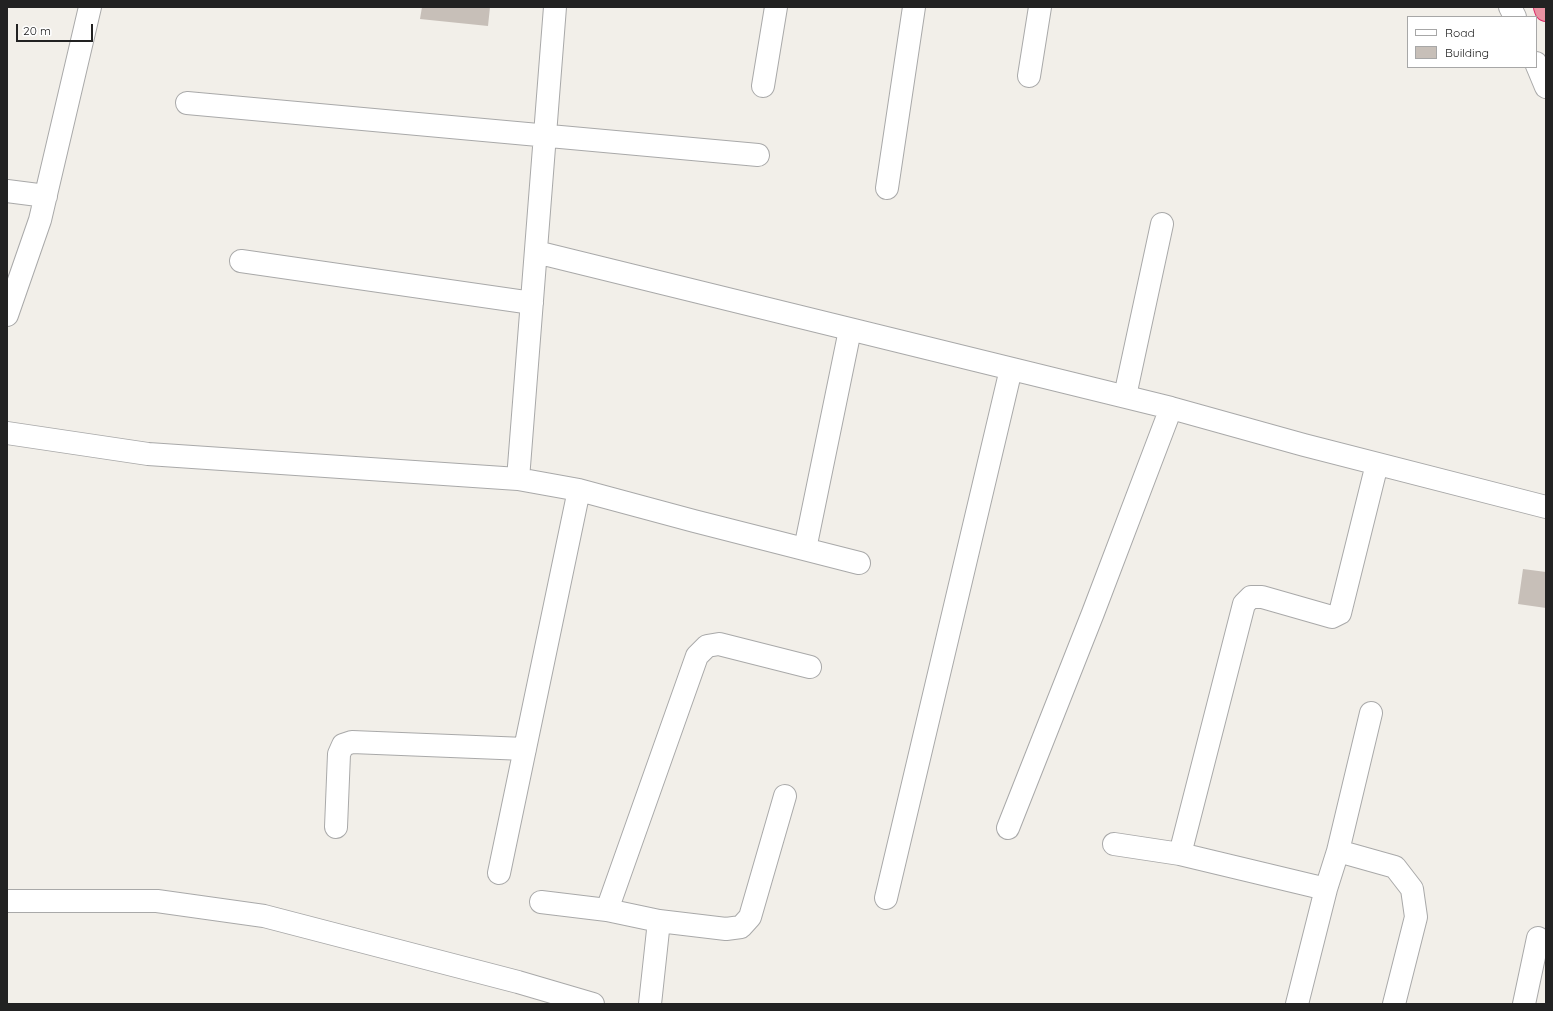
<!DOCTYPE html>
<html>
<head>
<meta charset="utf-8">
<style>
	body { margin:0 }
	#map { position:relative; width:1553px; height:1011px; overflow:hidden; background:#f2efe9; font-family:Quicksand,sans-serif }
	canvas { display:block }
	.frame { position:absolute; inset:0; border:8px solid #222; pointer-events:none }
	.legend { position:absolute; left:1407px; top:16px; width:130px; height:52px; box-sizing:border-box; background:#fff; border:1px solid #a7a7a7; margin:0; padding:5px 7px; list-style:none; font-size:12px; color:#222 }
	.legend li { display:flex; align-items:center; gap:8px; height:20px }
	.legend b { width:20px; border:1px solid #a7a7a7 }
	.scale { position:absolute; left:16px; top:24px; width:77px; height:18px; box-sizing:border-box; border:2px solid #222; border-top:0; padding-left:5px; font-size:12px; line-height:14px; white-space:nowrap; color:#222; -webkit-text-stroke:3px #fff; paint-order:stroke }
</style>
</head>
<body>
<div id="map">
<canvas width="1553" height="1011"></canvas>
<div class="frame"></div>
<ul class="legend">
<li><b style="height:5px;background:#fff"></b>Road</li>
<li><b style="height:11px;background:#c7bfb8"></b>Building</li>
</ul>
<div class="scale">20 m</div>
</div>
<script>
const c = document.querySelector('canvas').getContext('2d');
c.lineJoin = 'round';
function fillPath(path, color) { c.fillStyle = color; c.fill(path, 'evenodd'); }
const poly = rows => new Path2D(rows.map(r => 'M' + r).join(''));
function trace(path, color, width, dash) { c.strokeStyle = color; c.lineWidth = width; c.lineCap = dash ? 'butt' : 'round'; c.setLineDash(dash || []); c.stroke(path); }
fillPath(poly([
	[422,7,490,7,488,26,420,19],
	[1523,569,1546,572,1546,608,1518,604]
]), '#c7bfb8');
const minor = poly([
	[1510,7,1515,17],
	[1536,63,1546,87],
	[1029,76,1040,7],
	[763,86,776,7],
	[187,103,758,155],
	[887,188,914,7],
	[7,191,46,196],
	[536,252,1171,408,1304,445,1546,507],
	[241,261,532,303],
	[7,315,40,220,90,7],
	[1125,396,1162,224],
	[7,433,148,454,518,479,579,490,694,521,859,563],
	[518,479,555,7],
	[805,549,850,330],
	[1371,713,1338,851,1395,867,1412,889,1416,917,1394,1004],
	[336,827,339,754,343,745,352,742,525,749],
	[1008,828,1093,613,1171,408],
	[1114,844,1180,854,1326,889,1338,851],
	[1180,854,1244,604,1251,597,1262,597,1332,617,1340,613,1377,464],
	[499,873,579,490],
	[886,898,1011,369],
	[7,901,157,901,264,916,518,982,593,1004],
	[541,902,607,910,659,921,726,929,741,927,750,917,785,796],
	[607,910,697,656,707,646,719,644,810,667],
	[650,1004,659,921],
	[1297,1004,1326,889],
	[1524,1004,1538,938]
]);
const highway = poly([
	[1545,7,1546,10]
]);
trace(minor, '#a9a9a9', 24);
trace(highway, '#dc2a67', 24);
trace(minor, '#fff', 22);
trace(highway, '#e892a2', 22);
</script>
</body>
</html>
